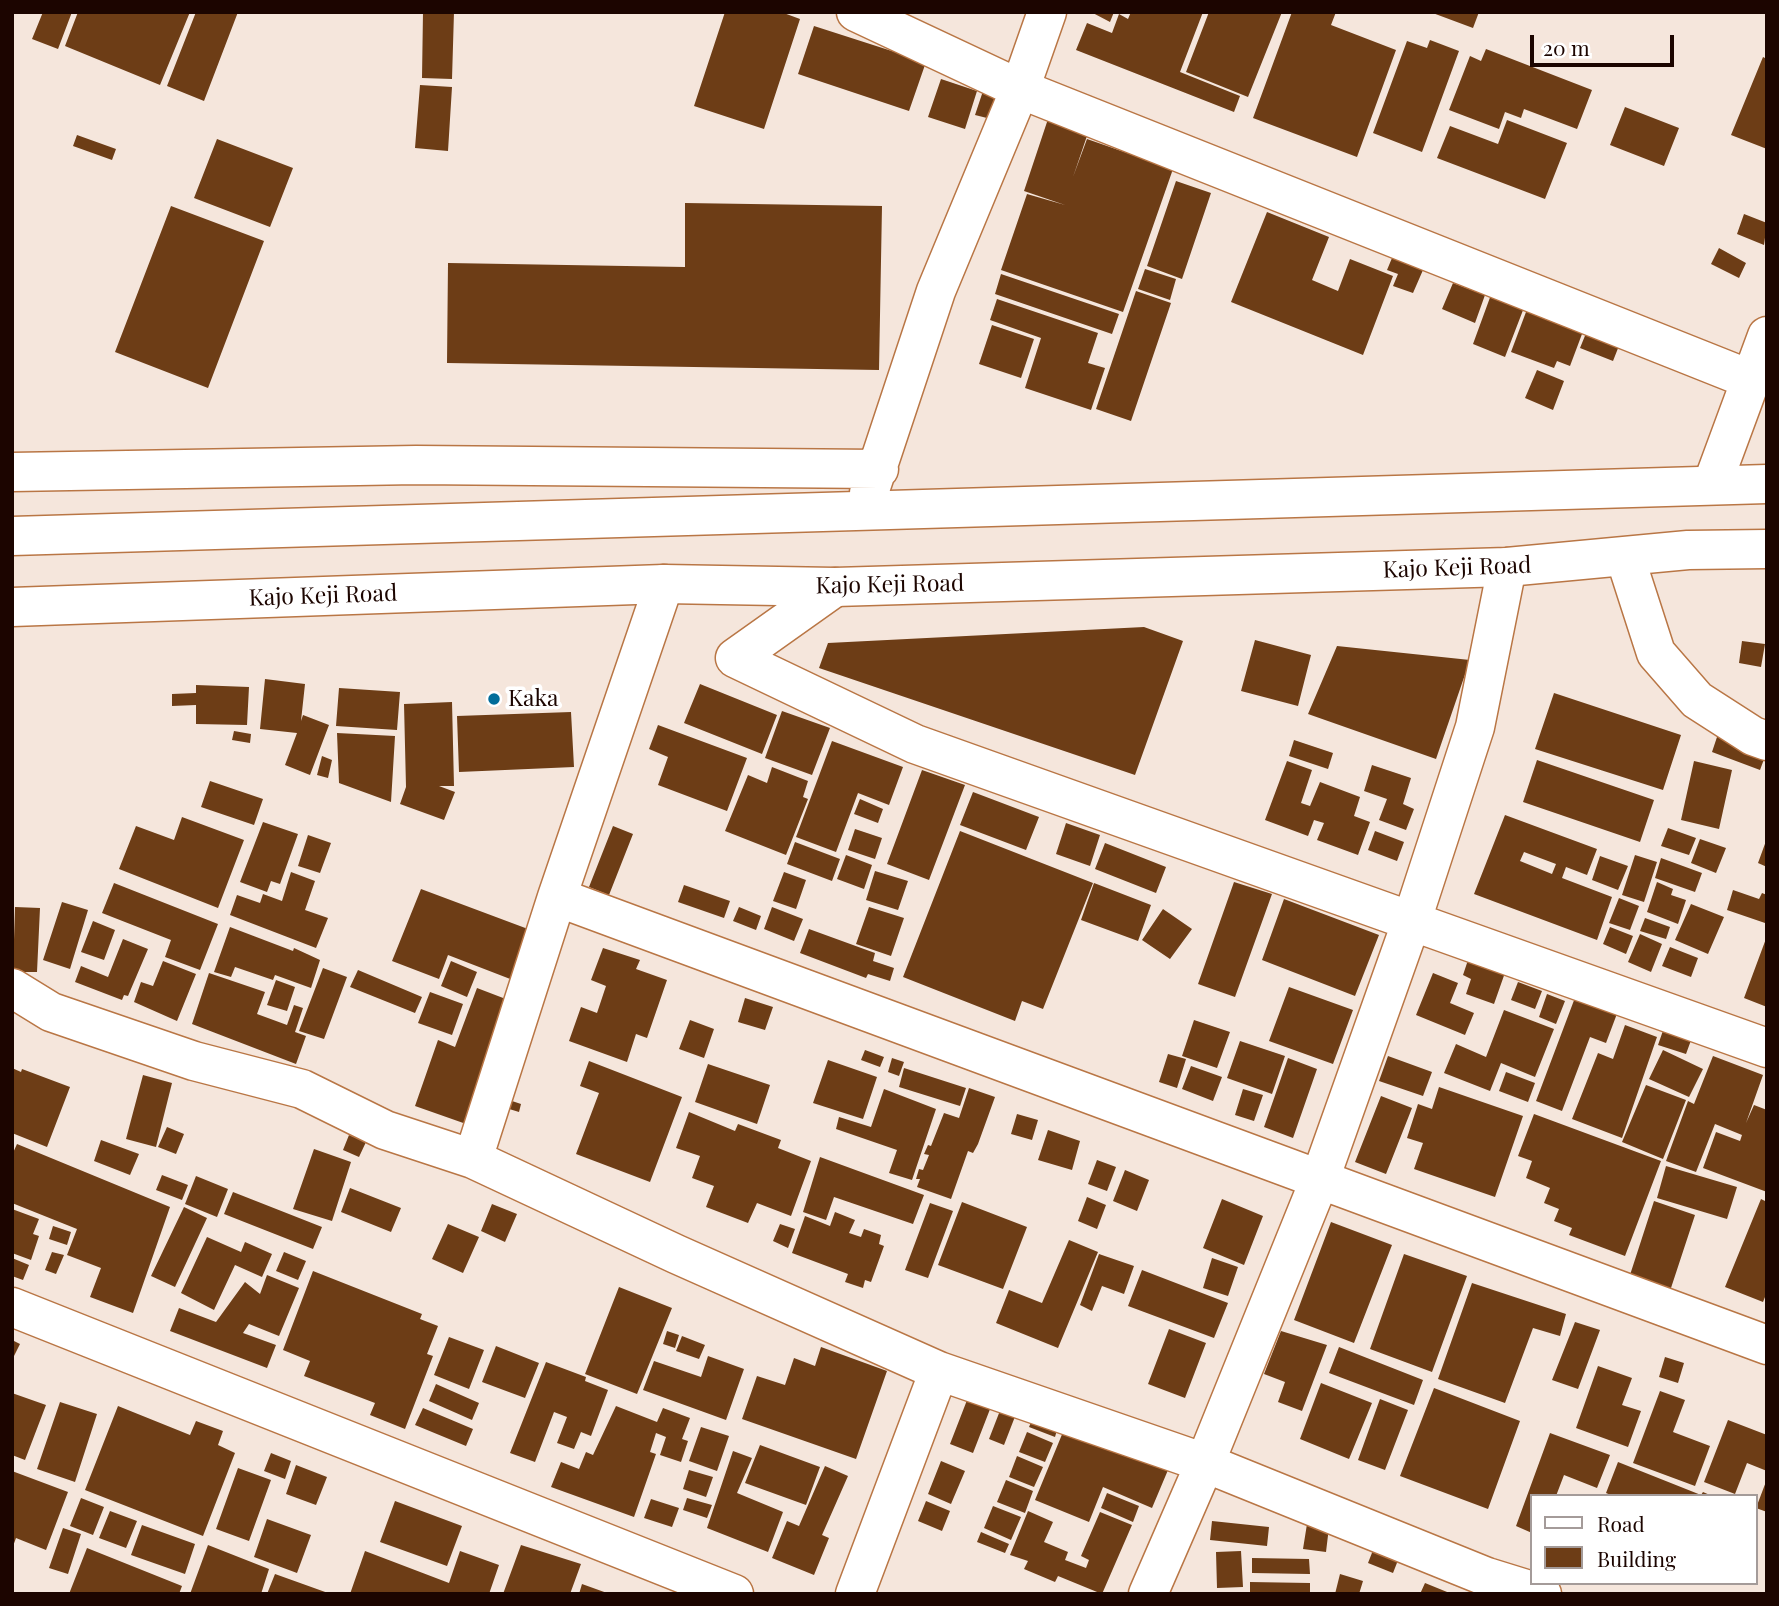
<!DOCTYPE html>
<html>
<head>
<meta charset="utf-8">
<style>
	body { margin:0 }
	#map { position:relative; width:1779px; height:1606px; overflow:hidden; background:#f5e6dc; font-family:"Playfair Display",serif }
	canvas { display:block }
	.frame { position:absolute; inset:0; border:14px solid #1c0500; pointer-events:none }
	.legend { position:absolute; left:1530px; top:1494px; width:228px; height:91px; box-sizing:border-box; background:#fff; border:2px solid #a49b99; margin:0; padding:9px 12px; list-style:none; font-size:21px; color:#1c0500 }
	.legend li { display:flex; align-items:center; gap:14px; height:35px }
	.legend b { width:35px; border:2px solid #a49b99 }
	.scale { position:absolute; left:1530px; top:35px; width:144px; height:32px; box-sizing:border-box; border:4px solid #1c0500; border-top:0; padding-left:9px; font-size:21px; line-height:24px; white-space:nowrap; color:#1c0500; -webkit-text-stroke:5px #fff; paint-order:stroke }
</style>
</head>
<body>
<div id="map">
<canvas width="1779" height="1606"></canvas>
<div class="frame"></div>
<ul class="legend">
<li><b style="height:9px;background:#fff"></b>Road</li>
<li><b style="height:19px;background:#6d3d16"></b>Building</li>
</ul>
<div class="scale">20 m</div>
</div>
<script>
const c = document.querySelector('canvas').getContext('2d');
c.lineJoin = 'round';
function fillPath(path, color) { c.fillStyle = color; c.fill(path, 'evenodd'); }
const poly = rows => new Path2D(rows.map(r => 'M' + r).join(''));
function trace(path, color, width, dash) { c.strokeStyle = color; c.lineWidth = width; c.lineCap = dash ? 'butt' : 'round'; c.setLineDash(dash || []); c.stroke(path); }
function write(font, color, halo, rows, align = 'center') {
  c.font = font + ' "Playfair Display",serif'; c.lineWidth = 7; c.setLineDash([]); c.textBaseline = 'middle'; c.strokeStyle = halo; c.fillStyle = color; for (const [text, x, y, turn = 0] of rows) {
    c.save(); c.translate(x, y); c.rotate((+turn || 0) * Math.PI / 180); c.textAlign = isNaN(turn) ? turn : align; if (halo) c.strokeText(text, 0, 0); c.fillText(text, 0, 0); c.restore();
  }
}
fillPath(poly([
	[43,12,72,12,58,49,32,39],
	[78,12,190,12,160,85,65,46],
	[196,12,238,12,204,101,167,86],
	[423,12,454,12,452,79,422,78],
	[725,12,781,12,800,19,764,129,694,106],
	[1091,12,1114,12,1110,22],
	[1131,12,1203,12,1180,72,1240,96,1234,112,1076,50,1087,23,1112,33,1119,14,1128,19],
	[1209,12,1282,12,1248,97,1186,72],
	[1292,12,1336,12,1331,25,1396,50,1357,157,1253,118],
	[1430,12,1479,12,1473,28],
	[814,26,926,62,909,111,798,74],
	[1430,40,1459,51,1422,152,1373,133,1407,41,1427,48],
	[1486,49,1592,90,1577,129,1524,109,1521,118,1505,112,1499,129,1449,110,1470,56,1481,61],
	[1763,57,1767,59,1767,149,1731,135],
	[941,79,977,91,965,129,928,117],
	[986,82,1001,87,991,119,975,115],
	[420,85,452,87,448,151,415,148],
	[1625,107,1679,128,1664,166,1610,145],
	[1048,119,1088,133,1073,177,1087,139,1173,169,1123,312,1001,270,1027,194,1065,205,1024,191],
	[1507,120,1567,143,1545,199,1437,158,1450,126,1498,144],
	[77,135,116,149,112,160,73,146],
	[217,139,293,168,270,227,194,198],
	[1176,181,1211,193,1182,279,1147,266],
	[685,203,882,206,879,370,447,363,448,263,685,267],
	[171,206,264,241,208,388,115,352],
	[1267,212,1329,237,1312,280,1338,291,1350,259,1393,276,1363,355,1231,302],
	[1744,214,1767,223,1764,245,1737,234],
	[1719,248,1746,263,1739,278,1711,264],
	[1392,258,1423,270,1413,293,1393,286,1398,274,1387,270],
	[1145,269,1176,279,1170,300,1138,289],
	[1001,274,1119,314,1112,334,995,294],
	[1453,283,1485,295,1475,323,1442,309],
	[1136,291,1171,303,1131,421,1096,409],
	[1492,292,1525,305,1505,357,1473,344],
	[997,299,1098,333,1088,363,1105,368,1091,410,1025,388,1041,338,990,320],
	[1529,304,1585,326,1570,366,1557,361,1554,368,1511,352],
	[1591,321,1624,333,1613,361,1580,348],
	[992,325,1034,339,1021,378,979,364],
	[1537,370,1564,381,1553,410,1525,398],
	[1144,627,1183,641,1135,775,819,668,828,643],
	[1255,640,1311,655,1298,706,1241,691],
	[1742,641,1765,644,1761,667,1739,663],
	[1337,646,1470,660,1436,759,1308,714],
	[265,679,305,684,301,721,303,715,329,725,310,775,285,765,297,733,260,729],
	[700,684,777,715,762,754,684,723],
	[196,685,249,687,247,725,196,724,196,705,172,706,172,694,196,693],
	[339,688,400,692,397,730,336,726],
	[1554,693,1681,735,1663,790,1535,749],
	[452,702,454,786,439,786,455,792,444,820,400,804,406,787,404,704],
	[782,711,830,728,812,775,765,758],
	[571,712,574,767,459,772,457,716],
	[658,725,747,758,727,811,658,785,668,757,649,749],
	[1720,728,1767,751,1760,770,1712,752],
	[234,731,251,734,250,743,232,740],
	[337,733,395,736,391,802,339,783],
	[1294,740,1333,753,1328,769,1289,756],
	[832,741,903,767,889,805,858,793,836,852,796,837],
	[322,756,332,760,328,778,317,775],
	[1537,760,1654,800,1640,842,1523,802],
	[1287,761,1312,770,1301,803,1310,806,1320,782,1360,797,1354,816,1370,822,1358,855,1317,840,1324,823,1314,820,1308,836,1265,820],
	[1694,761,1732,770,1719,829,1681,820],
	[1372,765,1411,778,1403,804,1414,809,1406,830,1379,820,1387,799,1364,791],
	[772,767,808,781,803,797,808,799,786,855,725,831,748,775,767,783],
	[922,770,965,785,929,880,887,864],
	[210,781,263,799,254,825,201,807],
	[973,792,1039,817,1026,850,960,825],
	[860,799,883,809,878,823,854,814],
	[1505,815,1597,849,1587,875,1566,867,1562,878,1612,897,1597,940,1474,894],
	[1524,852,1556,864,1552,874,1520,861],
	[182,817,244,840,218,908,119,869,136,826,174,840],
	[263,822,298,834,280,884,271,881,267,892,240,882],
	[1066,823,1100,835,1090,866,1056,854],
	[613,826,633,834,609,895,589,887],
	[1668,828,1696,838,1689,855,1661,846],
	[855,829,882,838,875,859,848,850],
	[960,831,1093,883,1043,1009,1022,1001,1015,1021,903,977],
	[1375,831,1404,842,1397,861,1368,850],
	[308,835,331,843,320,873,298,866],
	[1700,839,1726,848,1716,873,1691,863],
	[1766,841,1767,841,1767,867,1758,863],
	[795,842,840,859,832,881,787,864],
	[1105,843,1166,867,1156,893,1095,869],
	[846,855,872,865,864,889,837,879],
	[1635,855,1657,862,1644,902,1622,895],
	[1600,856,1628,866,1618,890,1592,880],
	[1661,858,1702,873,1695,892,1655,878],
	[875,871,908,881,898,910,866,900],
	[291,872,315,881,305,910,328,918,316,948,230,915,237,895,260,903,263,894,282,901],
	[784,872,806,880,796,909,773,901],
	[1234,882,1272,894,1235,997,1198,984],
	[1657,882,1673,889,1671,895,1686,900,1678,924,1647,912],
	[114,883,218,924,200,970,165,957,171,940,102,913],
	[1094,883,1151,905,1138,941,1081,920],
	[684,885,730,901,724,918,678,902],
	[421,889,536,932,518,982,448,955,439,979,392,961],
	[1733,890,1759,899,1762,893,1767,895,1765,923,1727,910],
	[1619,898,1639,906,1630,930,1609,923],
	[1284,899,1379,935,1355,996,1262,960],
	[62,902,88,910,70,969,43,960],
	[1691,904,1724,917,1708,954,1675,940],
	[15,907,40,908,37,972,13,972],
	[739,907,761,916,756,930,733,921],
	[772,907,803,919,794,941,764,929],
	[869,907,904,918,891,956,856,944],
	[1163,909,1192,929,1170,959,1142,940],
	[1645,918,1670,927,1666,939,1640,931],
	[93,921,115,930,104,960,81,952],
	[230,927,293,951,294,948,320,960,311,988,275,975,273,980,235,967,231,977,214,972],
	[1610,927,1633,936,1626,954,1603,944],
	[809,929,875,953,873,961,894,968,890,981,868,974,866,978,800,953],
	[1640,934,1662,944,1651,972,1628,962],
	[1767,936,1767,1007,1744,998],
	[123,939,148,949,128,996,124,995,122,1000,75,982,81,966,108,977],
	[1670,947,1698,958,1691,977,1662,966],
	[603,948,640,960,636,969,667,980,647,1038,636,1034,627,1062,569,1041,581,1007,597,1013,606,986,591,980],
	[1469,957,1507,967,1494,1004,1466,994,1471,979,1463,975],
	[163,961,196,974,177,1021,134,1002,141,982,153,986],
	[451,961,477,972,467,997,441,986],
	[323,968,347,977,324,1039,299,1031],
	[358,970,422,997,415,1013,350,987],
	[209,973,265,992,257,1014,287,1025,294,1005,303,1008,295,1032,306,1036,296,1064,192,1024],
	[1433,973,1458,983,1450,1003,1474,1013,1465,1035,1416,1015],
	[276,980,295,987,287,1011,267,1005],
	[1518,982,1542,991,1535,1009,1511,1000],
	[1289,987,1353,1010,1333,1064,1269,1041],
	[477,988,511,1001,469,1125,415,1106,438,1040,455,1047],
	[430,992,463,1004,452,1035,418,1023],
	[1547,994,1565,1001,1556,1024,1539,1017],
	[1576,995,1618,1011,1606,1043,1590,1037,1562,1111,1536,1101],
	[745,998,773,1007,765,1030,738,1022],
	[1504,1010,1554,1029,1535,1077,1501,1063,1490,1091,1444,1073,1456,1044,1486,1057],
	[690,1020,714,1029,704,1058,679,1049],
	[1194,1020,1230,1032,1217,1068,1182,1056],
	[1666,1022,1694,1032,1686,1054,1658,1045],
	[1625,1025,1657,1037,1622,1138,1572,1119,1598,1053,1613,1059],
	[1240,1041,1285,1056,1272,1094,1227,1078],
	[865,1050,884,1057,880,1067,861,1060],
	[1663,1050,1703,1069,1689,1097,1649,1079],
	[1168,1054,1186,1059,1177,1088,1159,1082],
	[1388,1056,1432,1072,1423,1096,1379,1081],
	[1713,1056,1763,1075,1746,1123,1754,1105,1767,1110,1767,1192,1703,1168,1716,1132,1740,1141,1742,1135,1715,1124,1696,1172,1666,1161,1688,1101,1694,1104],
	[892,1058,904,1062,899,1076,888,1072],
	[1288,1058,1317,1069,1293,1138,1264,1127],
	[828,1060,877,1077,863,1119,813,1103],
	[589,1061,682,1097,650,1182,576,1154,599,1093,580,1086],
	[708,1064,770,1085,757,1124,695,1102],
	[1191,1066,1222,1077,1213,1101,1182,1089],
	[12,1068,21,1072,22,1069,70,1087,47,1147,12,1133],
	[904,1068,966,1088,960,1106,899,1087],
	[1506,1072,1535,1083,1528,1102,1499,1091],
	[143,1075,172,1083,156,1147,126,1139],
	[1646,1085,1686,1100,1663,1159,1622,1142],
	[1439,1087,1523,1116,1495,1197,1414,1169,1423,1143,1407,1138,1418,1104,1432,1109],
	[969,1088,995,1097,978,1144,973,1153,968,1151,951,1199,917,1187,920,1179,916,1179,919,1169,923,1170,929,1155,924,1154,928,1145,931,1146,944,1113,959,1118],
	[884,1089,936,1109,912,1180,889,1173,897,1150,836,1129,839,1117,871,1127],
	[1243,1089,1263,1095,1254,1121,1235,1115],
	[1381,1096,1412,1108,1386,1174,1355,1162],
	[509,1100,521,1104,519,1112,506,1108],
	[689,1112,735,1131,738,1124,781,1140,778,1148,811,1161,791,1216,757,1203,748,1223,706,1207,714,1186,692,1178,700,1156,676,1148],
	[1017,1114,1038,1120,1032,1140,1011,1134],
	[1534,1114,1661,1161,1625,1256,1569,1235,1572,1228,1554,1221,1559,1209,1544,1203,1550,1188,1526,1178,1532,1161,1518,1156],
	[167,1127,184,1134,176,1154,158,1147],
	[1048,1130,1080,1141,1072,1170,1038,1160],
	[349,1135,366,1142,359,1157,343,1150],
	[101,1140,139,1154,130,1175,94,1161],
	[17,1144,170,1207,133,1313,90,1297,101,1268,67,1255,77,1229,12,1203,12,1155],
	[314,1149,351,1162,332,1221,293,1209],
	[820,1157,924,1195,913,1224,834,1197,826,1220,803,1212],
	[1097,1160,1116,1167,1107,1191,1088,1184],
	[1666,1166,1737,1187,1727,1219,1657,1198],
	[1125,1170,1149,1180,1137,1211,1113,1201],
	[162,1175,188,1185,182,1200,156,1190],
	[196,1176,228,1189,217,1217,185,1204],
	[350,1188,401,1208,391,1232,341,1212],
	[233,1192,322,1227,313,1249,224,1214],
	[1087,1197,1106,1205,1097,1229,1078,1221],
	[1222,1199,1263,1216,1244,1265,1203,1248],
	[1761,1199,1767,1202,1767,1292,1763,1302,1725,1287],
	[1654,1201,1695,1215,1670,1291,1629,1278],
	[962,1202,1027,1227,1003,1289,938,1265],
	[930,1203,953,1211,928,1278,905,1270],
	[492,1204,517,1214,505,1242,481,1231],
	[184,1207,207,1218,175,1287,151,1276],
	[12,1209,39,1219,33,1234,39,1236,31,1260,12,1253],
	[835,1212,855,1220,849,1233,861,1237,864,1229,881,1235,879,1244,884,1246,871,1282,865,1280,863,1288,845,1282,848,1274,792,1253,805,1216,830,1226],
	[1331,1222,1392,1245,1354,1343,1294,1320],
	[448,1224,479,1237,463,1273,432,1259],
	[780,1224,795,1229,788,1248,773,1241],
	[53,1226,71,1232,67,1245,49,1239],
	[207,1237,241,1252,245,1242,272,1254,262,1277,235,1265,214,1310,181,1293],
	[1069,1240,1098,1252,1058,1348,996,1323,1009,1290,1042,1303],
	[52,1252,64,1255,56,1274,45,1270],
	[284,1252,306,1261,298,1280,276,1271],
	[1099,1254,1134,1266,1124,1294,1102,1286,1092,1311,1080,1305],
	[1404,1254,1467,1276,1432,1372,1370,1349],
	[12,1258,29,1265,23,1280,12,1276],
	[1212,1258,1238,1267,1228,1296,1203,1288],
	[1142,1270,1228,1303,1214,1338,1128,1306],
	[313,1271,422,1314,420,1319,438,1326,427,1354,433,1356,405,1429,370,1415,375,1403,304,1376,310,1361,283,1350],
	[267,1275,299,1288,279,1336,249,1324,243,1333,276,1345,267,1368,170,1331,179,1308,216,1322,245,1282,260,1294],
	[1472,1283,1566,1314,1560,1336,1533,1328,1505,1403,1438,1379],
	[619,1287,672,1308,637,1394,585,1374],
	[1575,1322,1600,1330,1578,1389,1552,1380],
	[1169,1329,1206,1343,1185,1398,1148,1384],
	[667,1331,679,1335,675,1348,663,1344],
	[1281,1331,1327,1345,1302,1411,1278,1402,1285,1382,1264,1374],
	[682,1336,705,1345,699,1359,676,1351],
	[449,1337,484,1350,469,1389,434,1375],
	[12,1340,20,1344,12,1360],
	[496,1346,539,1363,525,1398,482,1382],
	[821,1347,887,1371,856,1459,742,1419,757,1376,785,1385,794,1358,815,1366],
	[1339,1347,1423,1380,1414,1405,1329,1373],
	[708,1356,744,1369,726,1420,643,1390,654,1361,701,1377],
	[1665,1357,1684,1363,1678,1383,1659,1377],
	[546,1362,586,1377,585,1381,608,1390,591,1436,581,1432,574,1449,557,1443,567,1417,554,1412,535,1462,510,1453],
	[1598,1366,1632,1378,1622,1405,1641,1411,1628,1447,1576,1428],
	[1321,1383,1372,1403,1349,1459,1300,1439],
	[436,1384,479,1403,472,1420,429,1401],
	[1434,1388,1520,1421,1488,1509,1400,1476],
	[1660,1391,1685,1400,1673,1432,1710,1446,1695,1486,1633,1463],
	[12,1393,46,1405,25,1460,12,1455],
	[969,1395,992,1404,973,1453,950,1444],
	[1380,1399,1408,1410,1385,1470,1358,1460],
	[60,1402,97,1414,75,1482,37,1469],
	[118,1406,190,1435,196,1421,223,1431,218,1445,235,1453,203,1536,85,1490],
	[616,1406,657,1422,663,1408,690,1418,682,1439,688,1441,681,1462,660,1455,666,1437,656,1433,650,1452,656,1454,634,1517,551,1487,561,1462,579,1469,586,1452,593,1455],
	[423,1408,473,1429,466,1446,415,1425],
	[1001,1408,1016,1414,1004,1445,989,1439],
	[1032,1420,1057,1430,1055,1437,1029,1427],
	[1728,1420,1767,1435,1767,1471,1747,1463,1735,1494,1704,1482],
	[701,1427,729,1436,717,1471,689,1461],
	[1027,1432,1053,1443,1045,1462,1019,1452],
	[1063,1432,1168,1470,1152,1508,1103,1487,1089,1522,1035,1500],
	[1550,1433,1610,1455,1597,1488,1564,1475,1556,1496,1532,1496,1532,1533,1516,1526],
	[760,1445,820,1467,806,1505,745,1483],
	[733,1451,752,1458,737,1493,783,1512,768,1552,707,1528],
	[271,1453,291,1461,285,1479,264,1471],
	[1017,1456,1043,1467,1034,1487,1009,1477],
	[941,1461,965,1471,951,1504,928,1494],
	[1618,1462,1701,1495,1703,1492,1712,1496,1613,1496,1606,1493],
	[296,1465,327,1477,316,1505,286,1494],
	[825,1466,848,1476,822,1535,829,1538,814,1575,772,1558,787,1521,799,1526],
	[238,1468,271,1480,249,1541,216,1529],
	[689,1470,713,1477,706,1497,683,1489],
	[12,1471,68,1492,46,1550,16,1538,12,1549],
	[1767,1479,1767,1512,1756,1508],
	[1006,1480,1033,1491,1025,1513,997,1502],
	[1107,1493,1139,1506,1133,1522,1101,1508],
	[81,1498,104,1507,93,1535,70,1526],
	[687,1498,712,1505,707,1518,683,1510],
	[651,1499,679,1508,672,1527,644,1518],
	[395,1501,462,1526,447,1566,380,1542],
	[926,1501,950,1511,942,1531,918,1521],
	[993,1506,1021,1517,1011,1540,984,1528],
	[110,1511,137,1521,126,1548,99,1538],
	[1028,1511,1053,1522,1044,1542,1068,1552,1065,1560,1086,1568,1089,1560,1081,1556,1100,1512,1132,1525,1102,1594,1058,1576,1055,1582,1024,1569,1028,1561,1010,1555],
	[267,1519,311,1535,297,1573,254,1557],
	[1212,1521,1269,1527,1267,1546,1210,1540],
	[1307,1524,1329,1527,1326,1552,1303,1549],
	[142,1525,195,1544,185,1574,131,1555],
	[63,1528,81,1534,68,1574,49,1568],
	[981,1532,1009,1544,1005,1553,977,1542],
	[1377,1540,1402,1550,1393,1573,1368,1563],
	[208,1545,269,1569,261,1594,190,1594],
	[521,1545,581,1564,570,1594,503,1594],
	[87,1548,182,1586,179,1594,69,1594],
	[365,1551,449,1583,460,1551,499,1565,489,1594,350,1594],
	[1241,1551,1243,1587,1217,1588,1216,1552],
	[1252,1558,1309,1559,1310,1574,1252,1573],
	[275,1574,328,1593,328,1594,267,1594],
	[1340,1574,1363,1581,1359,1594,1335,1594],
	[1250,1582,1310,1583,1310,1594,1250,1594],
	[1425,1583,1452,1594,1420,1594],
	[582,1584,607,1593,607,1594,579,1594]
]), '#6d3d16');
const minor = poly([
	[856,12,1020,89,1749,379],
	[12,472,416,465,879,469],
	[1712,485,1767,336],
	[869,493,936,291,1020,89,1047,12],
	[1625,557,1656,653,1697,700,1753,736,1767,741],
	[664,584,557,897,473,1159,676,1254,939,1371,855,1594],
	[835,587,735,658,915,744,1767,1048],
	[557,897,1767,1345],
	[12,988,51,1012,194,1061,302,1089,385,1130,473,1159],
	[12,1307,734,1594],
	[939,1371,1205,1463,1487,1577,1542,1594],
	[1148,1594,1205,1463,1320,1179,1411,923,1475,727,1507,567]
]);
const secondary = poly([
	[12,536,1767,484],
	[12,607,664,584,835,587,1507,567,1688,550,1767,549]
]);
trace(minor, '#b97645', 41);
trace(secondary, '#b97645', 41);
trace(minor, '#fff', 38);
trace(secondary, '#fff', 38);
for (const [x, y, r, color] of [
	[494,699,7,"#026d9a"]
]) { const dot = new Path2D(); dot.arc(x, y, r, 0, 2 * Math.PI); c.fillStyle = color; c.fill(dot); trace(dot, '#fff', 2.5); }
write('23px', '#1c0500', '#fff', [
	["Kajo Keji Road",1457,568,-2],
	["Kajo Keji Road",890,585,-1],
	["Kajo Keji Road",323,596,-2]
]);
write('23px', '#1c0500', '#fff', [
	["Kaka",508,699]
], 'left');
</script>
</body>
</html>
